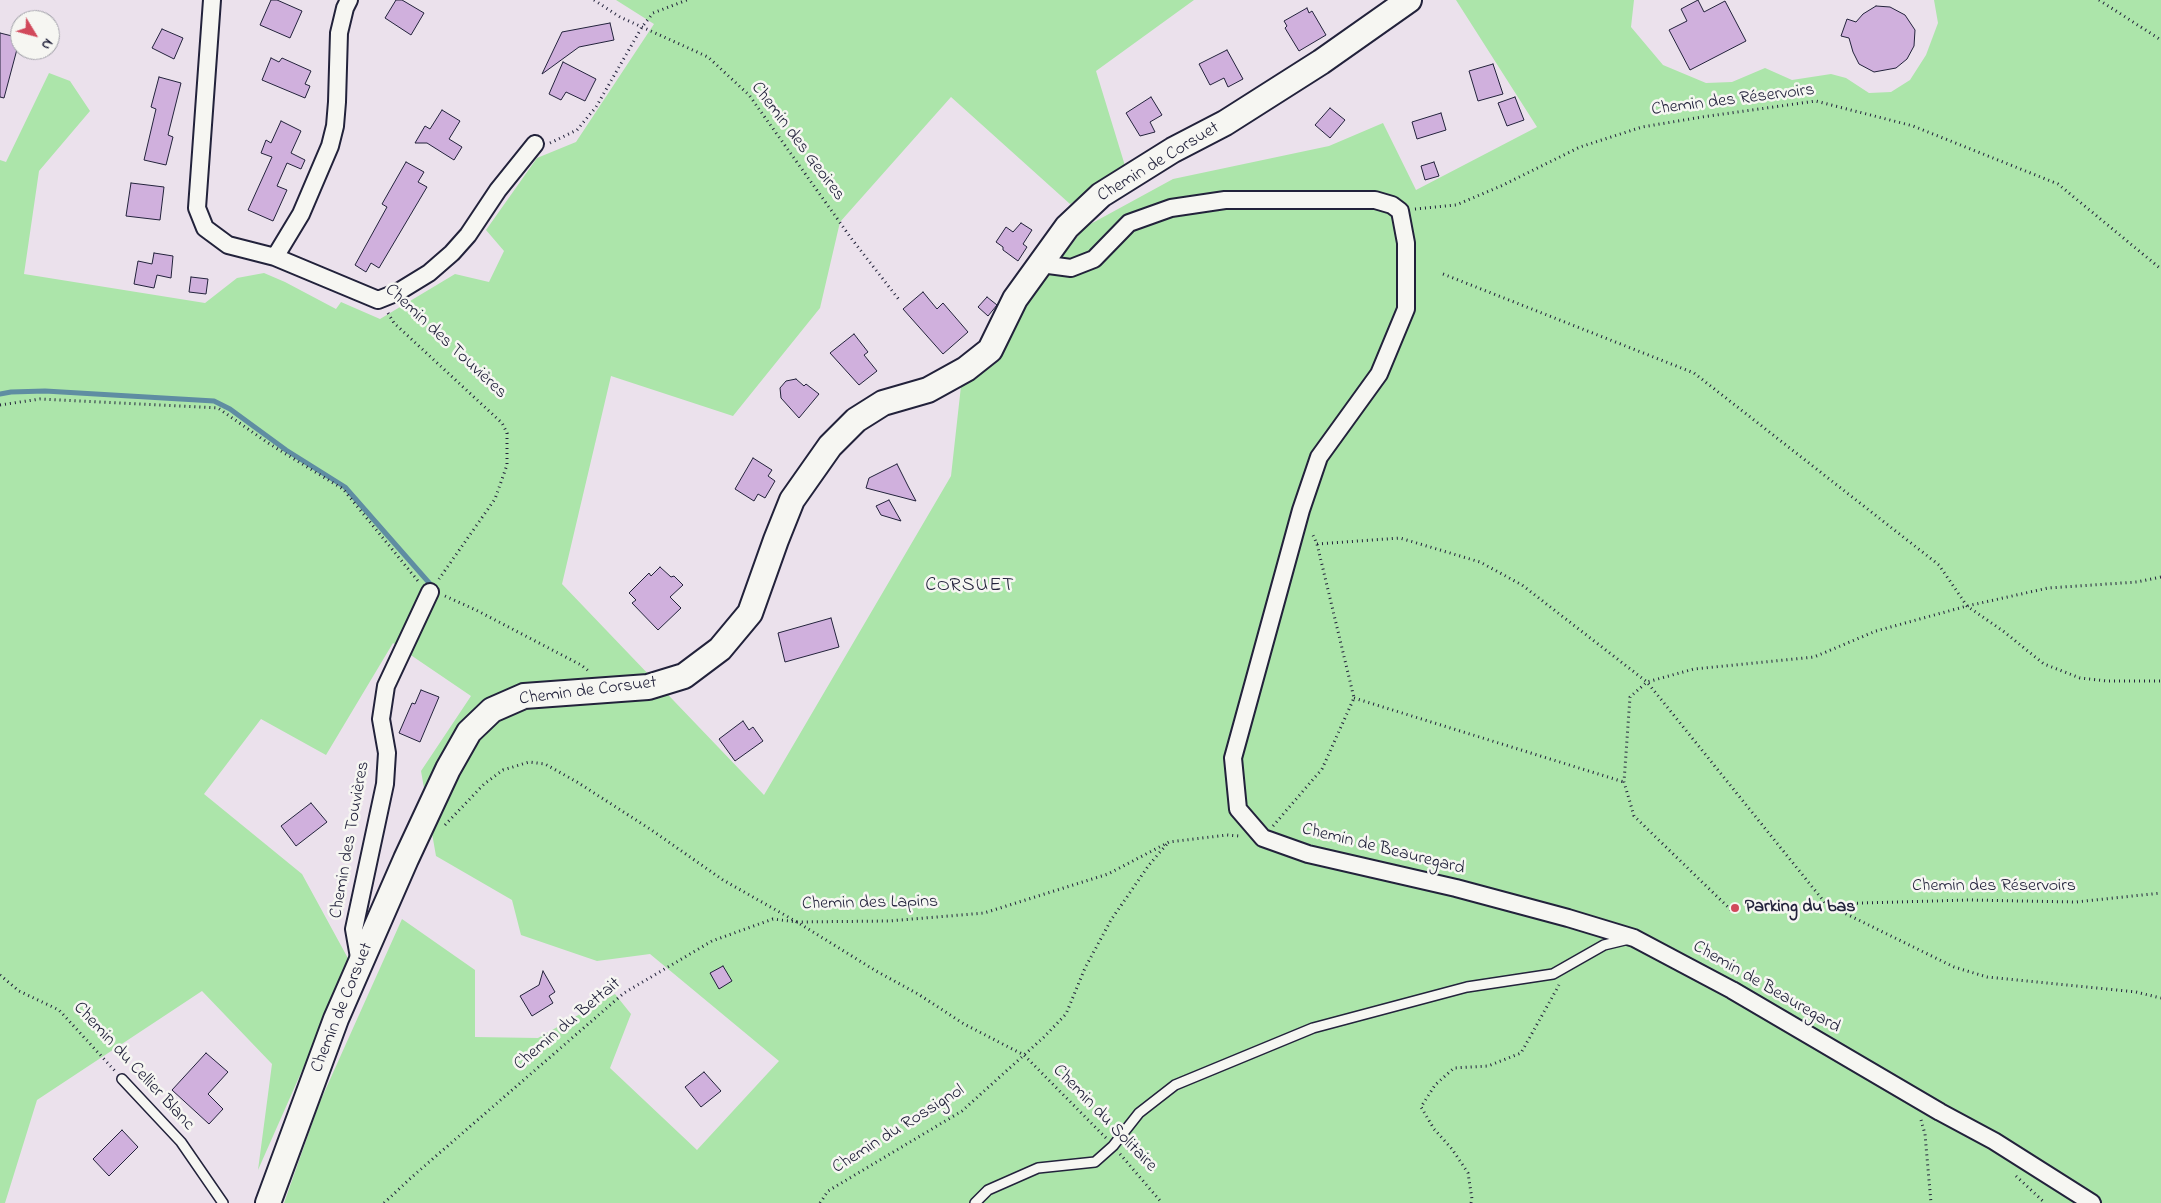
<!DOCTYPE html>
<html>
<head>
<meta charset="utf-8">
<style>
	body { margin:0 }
	#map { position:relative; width:2161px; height:1203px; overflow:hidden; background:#ebe1ec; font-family:"Indie Flower",sans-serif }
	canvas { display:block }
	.north { position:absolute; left:10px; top:10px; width:50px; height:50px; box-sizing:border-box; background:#f6f6f2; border:1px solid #a1a1a9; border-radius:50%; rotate:127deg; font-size:14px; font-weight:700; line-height:20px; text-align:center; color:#22223b }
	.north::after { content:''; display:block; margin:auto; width:18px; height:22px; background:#d1495b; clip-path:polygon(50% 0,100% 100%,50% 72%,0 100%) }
</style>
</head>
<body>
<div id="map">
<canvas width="2161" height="1203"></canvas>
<div class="north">N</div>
</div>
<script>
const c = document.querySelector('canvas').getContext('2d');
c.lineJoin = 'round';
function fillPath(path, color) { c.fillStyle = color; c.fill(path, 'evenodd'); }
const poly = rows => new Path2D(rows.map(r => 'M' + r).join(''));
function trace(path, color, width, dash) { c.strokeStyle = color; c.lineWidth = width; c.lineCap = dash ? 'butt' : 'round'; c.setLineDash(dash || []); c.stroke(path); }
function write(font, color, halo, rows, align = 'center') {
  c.font = font + ' "Indie Flower",sans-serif'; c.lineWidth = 5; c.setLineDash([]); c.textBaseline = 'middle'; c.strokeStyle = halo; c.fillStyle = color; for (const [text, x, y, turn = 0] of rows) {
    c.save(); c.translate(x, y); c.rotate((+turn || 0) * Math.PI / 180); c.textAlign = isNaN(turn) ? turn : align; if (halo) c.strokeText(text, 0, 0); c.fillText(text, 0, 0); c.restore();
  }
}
fillPath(poly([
	[616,0,1194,0,1096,71,1126,169,1070,204,951,97,840,222,820,308,733,416,611,376,562,584,764,795,951,476,961,386,1085,227,1173,179,1329,146,1383,123,1416,190,1537,127,1456,0,1634,0,1631,27,1663,65,1706,83,1732,82,1765,68,1792,80,1831,74,1846,78,1869,93,1891,92,1910,80,1926,55,1938,23,1934,0,2161,0,2161,1203,284,1203,319,1104,402,919,475,970,475,1037,538,1038,615,994,631,1014,610,1068,697,1150,779,1061,650,954,597,961,521,935,512,900,436,856,421,771,471,696,393,643,326,755,261,719,204,794,302,874,350,962,258,1170,272,1064,202,991,37,1100,5,1203,0,1203,0,160,6,162,49,73,70,81,90,111,39,171,24,274,205,303,237,278,264,273,285,282,336,309,341,302,380,319,455,274,489,282,504,251,486,230,537,158,576,142,654,24]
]), '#ace5aa');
trace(poly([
	[0,394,11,392,45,391,214,401,230,409,286,450,345,487,431,585]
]), '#5f8da2', 5);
const building = poly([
	[271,0,277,0,302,11,290,38,260,25,271,0],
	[396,0,402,0,424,13,411,35,385,18,396,0],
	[1698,0,1704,12,1725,1,1746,41,1690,70,1669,30,1687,21,1681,9,1698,0],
	[1876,6,1890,7,1905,15,1915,30,1914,46,1907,59,1896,68,1874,72,1859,64,1853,52,1849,38,1841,36,1847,19,1856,22,1863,14,1876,6],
	[1307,8,1309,13,1312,11,1326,35,1299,51,1285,28,1287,26,1284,21,1307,8],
	[610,23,614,40,579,47,542,74,562,32,610,23],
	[162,29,183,38,174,59,152,48,162,29],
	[0,33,20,38,4,98,0,97,0,33],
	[1227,50,1243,79,1228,87,1224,78,1210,85,1199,64,1227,50],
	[271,58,279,62,282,58,311,71,305,84,310,86,305,98,262,80,271,58],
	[563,62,596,79,585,101,566,92,561,100,549,94,563,62],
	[1493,64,1503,94,1478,101,1469,71,1493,64],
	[159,77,181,83,168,135,173,137,166,165,144,160,156,109,151,107,159,77],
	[1151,97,1162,115,1150,122,1155,132,1140,136,1126,113,1151,97],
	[1515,97,1524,120,1507,126,1498,103,1515,97],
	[1330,108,1345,120,1330,138,1315,125,1330,108],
	[442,110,460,121,449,139,462,147,454,160,427,143,415,143,425,126,430,129,442,110],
	[1441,113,1446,130,1417,139,1412,122,1441,113],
	[281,121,301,131,291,153,305,160,301,169,287,163,277,186,287,190,273,221,248,210,272,157,261,153,266,140,271,143,281,121],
	[406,162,424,172,418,182,427,187,379,268,371,263,366,272,355,265,387,207,382,204,406,162],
	[1434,162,1439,176,1425,180,1421,166,1434,162],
	[131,183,164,187,160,220,126,216,131,183],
	[1021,223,1032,230,1023,244,1027,247,1018,261,1003,250,1003,247,996,242,1006,227,1013,232,1021,223],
	[154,253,173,256,171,278,157,275,154,288,134,284,138,261,152,264,154,253],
	[191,277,208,279,206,294,189,292,191,277],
	[923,292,937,309,943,303,968,332,943,354,903,309,923,292],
	[987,297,997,305,988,316,978,307,987,297],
	[854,334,868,352,864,355,877,371,859,385,830,353,854,334],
	[796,379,804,386,806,384,819,394,799,418,781,398,780,388,786,381,796,379],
	[753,458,772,470,768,476,775,481,765,498,758,494,754,501,735,489,753,458],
	[897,464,908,486,916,501,866,488,869,478,897,464],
	[889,500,901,521,881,515,876,506,889,500],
	[660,567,671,577,674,576,683,585,670,597,681,608,658,630,632,603,636,600,629,593,649,573,651,576,660,567],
	[831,618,839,647,785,662,778,633,831,618],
	[421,690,439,697,420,742,399,733,412,703,415,704,421,690],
	[743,721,749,730,753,727,763,741,735,761,719,739,743,721],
	[311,803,327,822,296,846,281,826,311,803],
	[723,966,732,981,719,989,710,973,723,966],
	[543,971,555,992,549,996,553,1003,532,1016,520,996,539,985,543,971],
	[206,1053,228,1072,208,1094,223,1109,209,1124,172,1090,206,1053],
	[704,1072,721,1091,701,1107,685,1087,704,1072],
	[122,1130,138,1147,109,1176,93,1159,122,1130]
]);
fillPath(building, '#d0b0dd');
trace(building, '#22223b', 1);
const lane = poly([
	[122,1079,181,1142,223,1203],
	[975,1203,988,1190,1038,1168,1095,1162,1113,1146,1139,1113,1175,1085,1313,1028,1467,987,1553,974,1604,945,1629,939]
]);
const street = poly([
	[212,0,197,208,205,228,228,245,275,257,378,300,398,292,429,273,452,253,468,235,498,190,535,144],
	[275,257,301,214,330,146,335,126,337,102,339,33,345,8,349,0],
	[1041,264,1071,268,1094,259,1129,223,1171,208,1225,200,1375,200,1392,205,1400,211,1406,243,1406,309,1379,374,1319,457,1301,510,1233,758,1238,809,1263,838,1308,854,1456,888,1568,918,1634,938,1732,990,1940,1112,1994,1141,2092,1203],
	[360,963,354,929,385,784,387,753,381,719,386,686,430,592]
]);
const secondary = poly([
	[268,1203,336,1019,406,859,448,769,469,732,492,710,524,696,648,687,684,676,720,649,750,613,776,540,792,500,830,446,856,420,883,403,928,390,966,369,990,350,1015,299,1067,227,1101,195,1173,150,1225,123,1321,62,1409,0]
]);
trace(lane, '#22223b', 12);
trace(street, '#22223b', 20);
trace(secondary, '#22223b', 28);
trace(poly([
	[594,0,620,17,708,57,749,95,851,238,900,301],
	[2099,0,2161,40],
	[550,143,577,130,596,107,642,27,653,13,687,0],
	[1415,209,1456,205,1501,186,1580,147,1642,127,1702,117,1816,101,1913,126,2058,184,2161,269],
	[1443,274,1694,373,1939,565,1967,606,2003,631,2044,664,2080,678,2107,681,2161,681],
	[388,313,394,323,502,423,507,433,507,465,495,499,439,579],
	[0,405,40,399,218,408,268,443,343,489,418,581],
	[1317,544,1400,538,1480,562,1522,585,1647,682,1826,904,1954,967,1987,977,2136,992,2161,998],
	[445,596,476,610,581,665,590,672],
	[1354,698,1624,782],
	[445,825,484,784,503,770,529,762,545,764,577,782,650,829,723,880,797,922,876,971,918,994,964,1024,1024,1055,1106,1138],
	[1273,826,1322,769,1354,698,1317,544,1312,533],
	[1827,904,1969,900,2076,902,2161,893],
	[1731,910,1634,816,1624,782,1630,697,1647,682,1694,669,1814,657,1876,631,1967,606,2048,588,2137,582,2161,577],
	[0,975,19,991,59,1010,115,1071],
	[1921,1120,1925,1134,1931,1203],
	[1120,1154,1162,1203],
	[2016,1176,2045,1203],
	[384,1203,413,1176,624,993,712,941,773,919,797,922,889,921,984,913,1108,874,1169,842,1227,835,1239,836],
	[820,1203,828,1191,962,1111,1044,1037,1066,1014,1085,968,1111,920,1149,865,1167,844],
	[1471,1203,1472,1199,1468,1173,1452,1149,1434,1129,1421,1107,1435,1085,1454,1068,1488,1066,1521,1053,1559,985]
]), '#22223b', 3, [1, 4]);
trace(lane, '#f6f6f2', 9);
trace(street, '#f6f6f2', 16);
trace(secondary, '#f6f6f2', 24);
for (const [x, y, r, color] of [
	[1735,908,5,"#d1495b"]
]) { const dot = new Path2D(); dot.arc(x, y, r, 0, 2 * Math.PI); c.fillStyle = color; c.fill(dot); trace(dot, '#f6f6f2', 2); }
write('18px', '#22223b', '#f6f6f2', [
	["Chemin des Réservoirs",1733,101,-7],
	["Chemin des Geoires",797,142,53],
	["Chemin de Corsuet",1159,163,-31],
	["Chemin des Touvières",445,342,43],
	["Chemin de Corsuet",588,692,-7],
	["Chemin des Touvières",351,840,-80],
	["Chemin de Beauregard",1383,850,14],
	["Chemin des Réservoirs",1994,887],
	["Chemin des Lapins",870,904,-1],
	["Chemin de Beauregard",1766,988,30],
	["Chemin de Corsuet",343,1008,-68],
	["Chemin du Bettait",568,1025,-40],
	["Chemin du Cellier Blanc",133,1067,47],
	["Chemin du Solitaire",1104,1119,46],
	["Chemin du Rossignol",899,1130,-32]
]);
write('bold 18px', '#22223b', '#f6f6f2', [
	["Parking du bas",1745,908]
], 'left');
c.letterSpacing = '1px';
write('20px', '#22223b', '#f6f6f2', [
	["CORSUET",970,587]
]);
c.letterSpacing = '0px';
</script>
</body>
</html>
